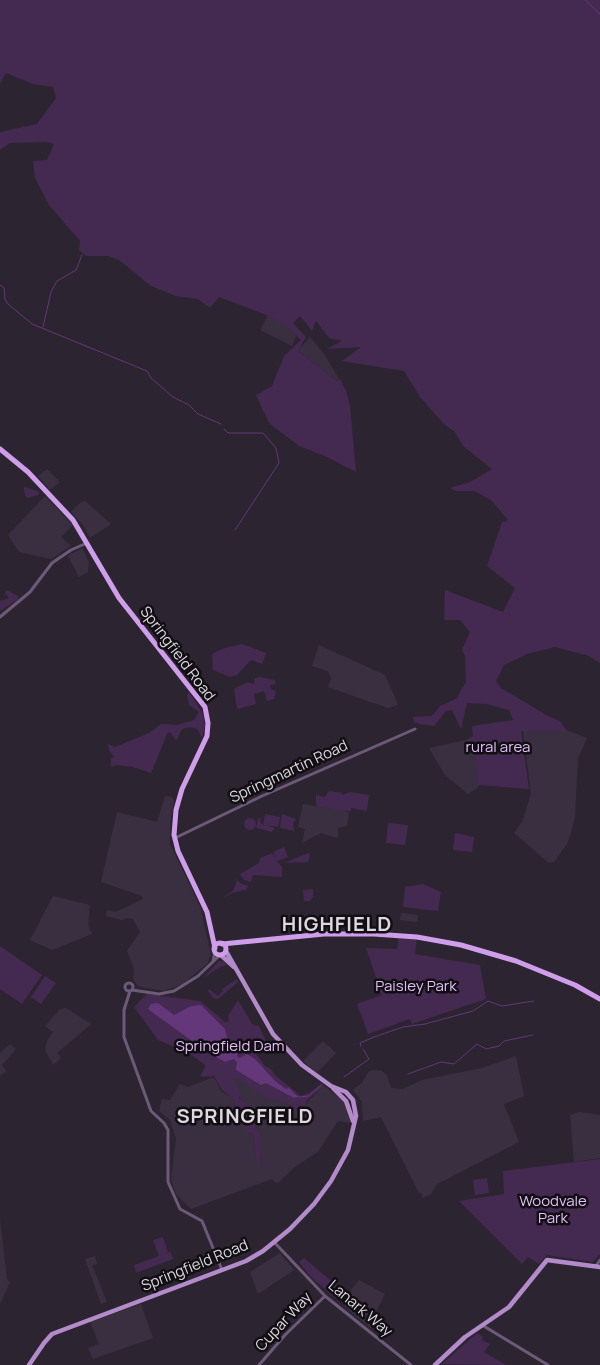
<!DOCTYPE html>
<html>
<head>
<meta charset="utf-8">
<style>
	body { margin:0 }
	canvas { display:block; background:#2c2430 }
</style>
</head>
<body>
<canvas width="600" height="1365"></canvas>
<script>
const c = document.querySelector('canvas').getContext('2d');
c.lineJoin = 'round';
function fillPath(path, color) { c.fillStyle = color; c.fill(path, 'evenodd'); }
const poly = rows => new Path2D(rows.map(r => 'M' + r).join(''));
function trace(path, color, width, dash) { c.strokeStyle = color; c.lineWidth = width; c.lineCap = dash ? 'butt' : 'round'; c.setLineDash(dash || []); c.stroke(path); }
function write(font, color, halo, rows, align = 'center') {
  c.font = font + ' Manrope,sans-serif'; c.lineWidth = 5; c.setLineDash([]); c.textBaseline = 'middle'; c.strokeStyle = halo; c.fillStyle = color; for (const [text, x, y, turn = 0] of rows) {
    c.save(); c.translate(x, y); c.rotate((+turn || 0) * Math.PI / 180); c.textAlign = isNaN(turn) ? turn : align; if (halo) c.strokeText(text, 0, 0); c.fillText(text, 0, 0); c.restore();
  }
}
fillPath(poly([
	[271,309,298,331,292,346,260,330],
	[310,337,324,354,339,379,337,381,298,351],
	[47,469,60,482,50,490,38,476],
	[45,496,73,525,61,537,71,546,51,559,19,552,8,535],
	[85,501,111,524,90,538,83,525,71,512,81,502],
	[82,548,89,562,88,572,79,577,68,556],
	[319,645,385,675,398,705,388,708,328,687,331,678,328,671,312,666],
	[523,731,569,731,587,738,578,758,575,817,571,833,567,844,554,862,549,863,514,833,522,822,531,794],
	[466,740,475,757,479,787,468,794,445,775,429,748],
	[165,796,172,797,174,801,170,823,170,844,200,906,211,954,207,964,182,984,164,991,141,987,137,985,133,979,134,969,127,951,140,932,133,919,126,918,122,920,106,916,107,910,116,912,143,899,142,896,101,882,117,812,157,822],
	[303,804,349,812,347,826,338,828,338,838,321,833,302,843,305,829,298,827],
	[53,896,90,905,88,925,92,934,52,950,30,940],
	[401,913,418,915,417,922,400,920],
	[66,1008,91,1024,57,1053,61,1058,53,1065,45,1050,47,1041,53,1032,45,1026,60,1009],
	[323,1041,336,1053,317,1073,303,1061],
	[10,1044,16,1049,2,1065,6,1071,0,1076,0,1053],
	[516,1056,524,1096,504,1104,519,1142,437,1184,431,1194,422,1198,422,1193,419,1193,381,1117,363,1121,362,1102,353,1090,362,1083,369,1071,374,1070,382,1071,387,1075,391,1088,403,1089,422,1080,482,1068],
	[233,1073,303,1106,324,1086,343,1100,350,1113,350,1123,338,1121,318,1152,296,1166,279,1182,276,1183,272,1179,191,1209,176,1194,171,1180,176,1138,170,1120,159,1111,162,1099,170,1100,180,1084,188,1087,211,1078,215,1079,221,1091,231,1097,249,1134,253,1133,256,1158,262,1162,260,1157,260,1134,230,1079],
	[579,1112,600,1115,600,1158,574,1162,570,1115],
	[0,1219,7,1279,10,1282,0,1304],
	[280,1253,294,1270,258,1294,250,1272],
	[95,1256,97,1264,92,1265,107,1302,101,1304,85,1259],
	[359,1280,385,1294,372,1320,375,1323,371,1329,344,1306,347,1296,350,1297,351,1290],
	[141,1304,153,1338,93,1359,88,1348,99,1344,90,1322]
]), '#3a2f40');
fillPath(poly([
	[0,0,600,0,600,663,589,656,555,647,527,654,504,665,496,681,501,688,550,717,560,721,567,731,521,731,529,789,478,785,475,757,466,740,473,736,472,726,513,720,509,710,486,704,467,703,461,729,452,710,446,711,434,726,419,724,414,722,412,717,432,716,440,706,456,699,466,682,465,656,462,650,470,632,460,620,444,620,445,590,503,612,515,588,487,566,502,522,508,520,491,500,474,491,456,491,450,488,470,482,492,469,463,446,455,432,444,424,420,397,404,371,342,361,361,347,327,349,342,341,329,338,316,321,312,331,300,316,293,323,306,337,298,351,337,381,340,379,346,391,350,406,356,472,327,457,299,446,269,423,256,395,272,386,284,356,301,340,289,328,269,316,219,297,210,308,198,299,176,296,151,286,119,260,108,256,86,256,79,250,80,241,49,205,35,178,33,161,47,160,54,144,45,142,10,143,0,150,0,132,37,124,56,98,53,87,33,84,6,73,0,83],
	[24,488,25,487,40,492,38,495,28,498,25,496],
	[7,590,18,596,18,599,0,611,0,601,9,598,5,593],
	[242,644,266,653,262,664,251,660,237,675,230,677,213,670,212,654,222,649],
	[260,677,275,680,276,684,270,685,271,689,276,691,274,699,267,701,264,691,254,694,256,704,237,709,234,689,248,682,254,684,255,678],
	[189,692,203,714,205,725,202,738,197,729,190,727,182,729,176,741,171,733,168,732,151,773,133,767,117,765,111,767,111,758,114,757,109,750,108,744,115,747,149,733,161,724,177,725,194,720,199,712,189,705,187,695],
	[329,791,342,793,342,795,350,792,369,795,367,811,351,808,351,811,339,811,316,806,316,795,325,797],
	[265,814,280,817,278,827,264,825,275,828,272,832,256,828,258,819,261,818,260,822,263,825],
	[282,814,296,819,293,823,294,831,280,828],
	'244 824a6 6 0 1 1 12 0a6 6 0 1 1-12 0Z',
	[388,823,408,825,405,845,386,843],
	[455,833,474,837,472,852,453,850],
	[284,847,288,857,277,861,282,867,282,877,253,875,251,882,244,880,240,874,259,863,260,858,272,853,277,860,273,852],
	[308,853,310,855,308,862,284,863],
	[235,877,240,883,248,886,246,890,235,892,222,898,233,891,237,881],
	[423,884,441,892,438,911,403,907,405,887],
	[313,889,313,897,310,901,304,901,303,890],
	[399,935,417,937,415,954,480,965,486,999,412,1024,410,1019,368,1034,357,1004,382,995,366,948,397,949],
	[0,946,42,975,22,1004,0,989],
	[219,961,223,961,227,965,220,967,203,978],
	[45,976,56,983,41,1004,31,997],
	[237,979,238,982,218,999,213,998,208,991,209,989,218,996,223,991,222,989],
	[147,994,200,1001,225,1022,229,1021,228,1016,238,1000,252,1024,259,1026,266,1041,257,1049,256,1054,265,1066,271,1069,276,1076,301,1096,309,1093,321,1084,324,1086,307,1100,304,1107,297,1110,283,1101,267,1098,237,1078,233,1079,241,1094,239,1098,249,1105,248,1112,260,1134,260,1157,262,1165,256,1158,253,1133,248,1134,231,1097,222,1090,214,1076,205,1077,200,1076,206,1066,189,1053,158,1040,134,1007],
	[600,1159,600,1254,593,1262,547,1255,539,1264,528,1257,522,1264,459,1201,504,1194,503,1171],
	[487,1178,489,1193,475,1195,473,1180],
	[163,1237,168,1252,165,1253,171,1252,173,1259,136,1273,134,1265,159,1256,153,1240],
	[304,1258,343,1291,339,1297,335,1298,312,1278,299,1262],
	[477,1333,483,1337,482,1340,490,1344,484,1352,506,1365,442,1364]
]), '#442951');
fillPath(poly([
	[158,1003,174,1015,191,1006,201,1005,225,1029,228,1040,239,1048,237,1056,239,1058,247,1054,255,1059,275,1081,286,1089,289,1088,298,1097,294,1098,266,1083,261,1085,236,1070,237,1062,234,1059,225,1062,203,1049,148,1009,151,1004]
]), '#64377a');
trace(poly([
	[585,0,600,14],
	[0,285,4,288,5,299,8,304,32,324,147,371,151,378,173,397,189,405,198,414,221,424],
	[43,327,51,292,57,281,76,270,82,255],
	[224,429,228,433,263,433,276,448,279,463,235,530],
	[361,1046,360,1043,374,1037,403,1027,425,1024,473,1011,488,1001,502,1006,534,1001],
	[408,1074,441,1062,454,1064,477,1044,486,1049,499,1046,504,1041,533,1035],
	[344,1077,369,1059,363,1049],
	[298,1097,309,1096,321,1085]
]), '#64377a', 1);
trace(poly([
	[0,617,30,592,52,563,71,550,87,543],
	[175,838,262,796,415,729],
	[213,961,215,952],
	'125 987a4 4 0 1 1 8 0a4 4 0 1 1-8 0Z',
	[132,990,159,994,174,991,198,976,220,955],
	[130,991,124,1010,124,1037,151,1111,164,1123,168,1130,168,1182,180,1209,202,1221,222,1270],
	[274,1242,325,1296,411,1365],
	[596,1266,600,1260],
	[482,1325,548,1365],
	[259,1365,285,1335,325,1296]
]), '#6d5a78', 3);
trace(poly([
	[221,955,234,967],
	[333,1088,346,1101,353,1121],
	[29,1365,44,1343,52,1334,246,1261,263,1251,290,1229,314,1204,331,1181,348,1150,356,1116,353,1100,346,1092,331,1086,302,1065,273,1034,226,951],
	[435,1365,465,1337,509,1307,547,1260,600,1267]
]), '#b38bca', 4.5);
trace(poly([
	[0,449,28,472,73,520,119,598,205,707,208,723,207,736,182,789,176,810,174,835,178,851,207,912,215,948],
	'214 949a6 6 0 1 1 12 0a6 6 0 1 1-12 0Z',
	[222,944,324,934,374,934,417,937,461,945,516,961,575,985,600,999]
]), '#cf9eea', 5);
write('15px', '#ddd8e0', '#120f14', [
	["Springfield Road",177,654,53],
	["Springmartin Road",289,772,-25],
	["Springfield Road",195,1266,-22],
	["Lanark Way",360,1309,40],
	["Cupar Way",284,1322,-47]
]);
write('15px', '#e3bef8', '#120f14', [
	["rural area",498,748],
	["Paisley Park",416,987],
	["Springfield Dam",230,1047],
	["Woodvale",553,1202],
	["Park",553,1219]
]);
c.letterSpacing = '1px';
write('bold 20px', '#ddd8e0', '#120f14', [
	["HIGHFIELD",337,925],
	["SPRINGFIELD",245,1117]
]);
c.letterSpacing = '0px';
</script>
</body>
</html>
